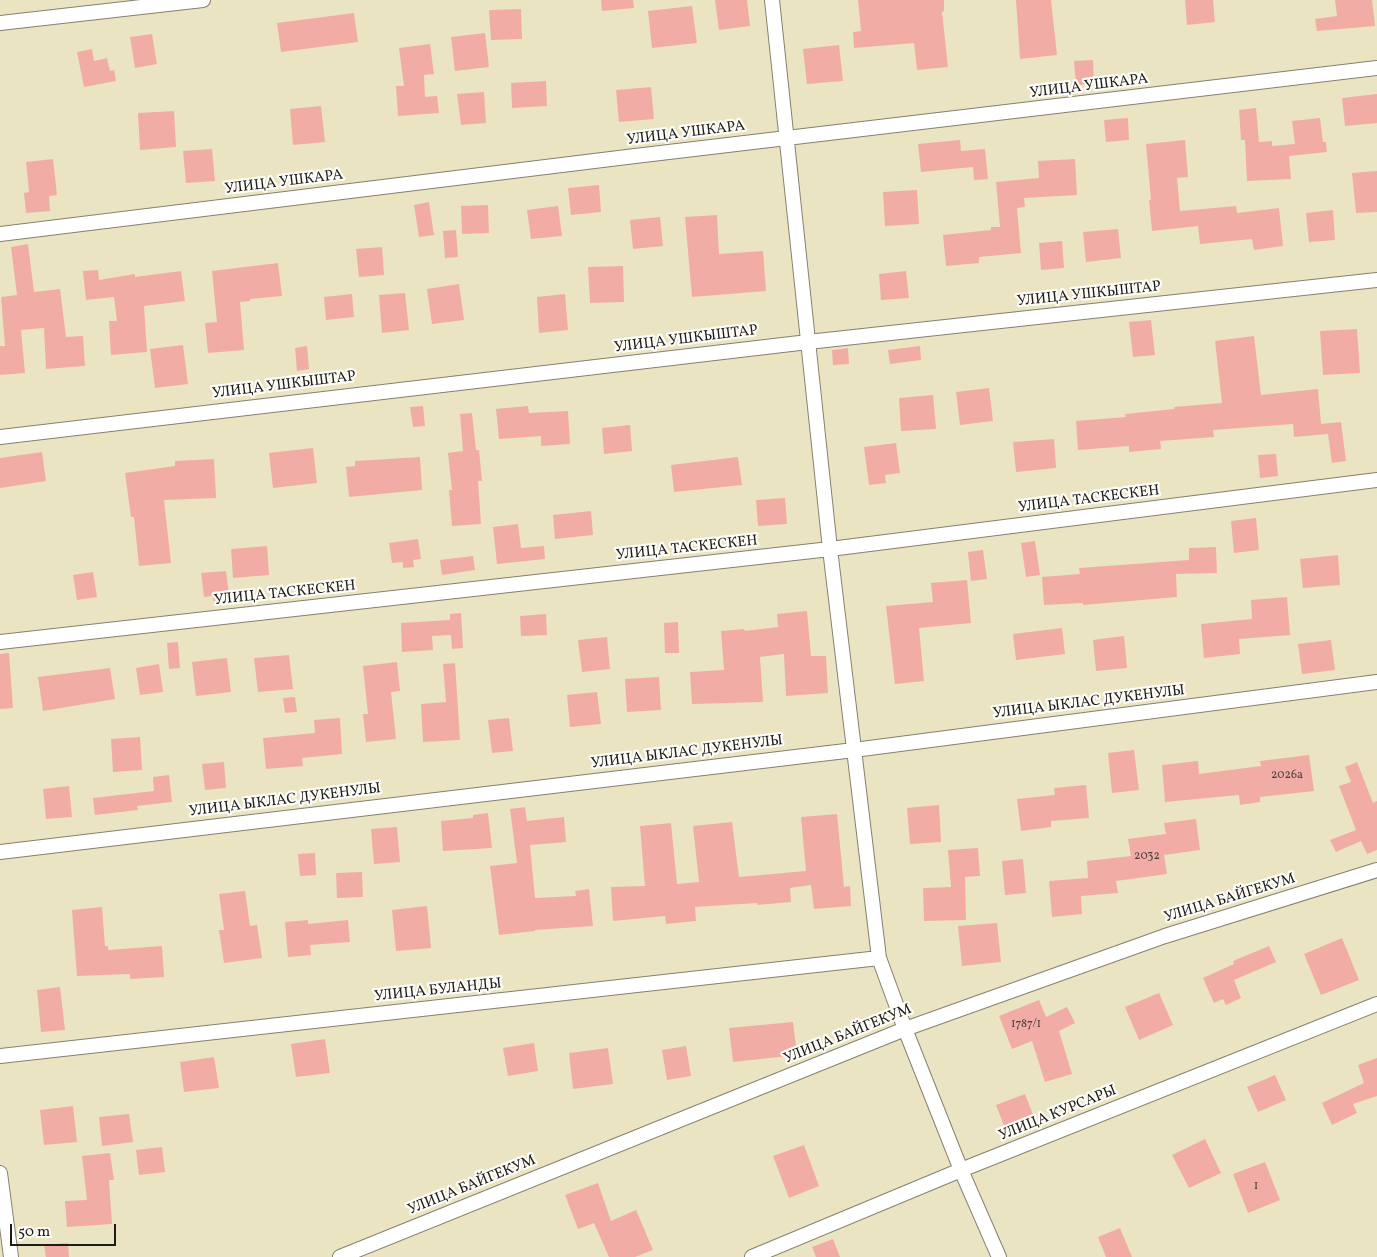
<!DOCTYPE html>
<html>
<head>
<meta charset="utf-8">
<style>
	body { margin:0 }
	#map { position:relative; width:1377px; height:1257px; overflow:hidden; background:#ebe4c3; font-family:Vollkorn,serif }
	canvas { display:block }
	.scale { position:absolute; left:10px; top:1224px; width:106px; height:22px; box-sizing:border-box; border:2px solid #1c1c1c; border-top:0; padding-left:6px; font-size:15px; line-height:18px; white-space:nowrap; color:#1c1c1c; -webkit-text-stroke:4px #fdfcf7; paint-order:stroke }
</style>
</head>
<body>
<div id="map">
<canvas width="1377" height="1257"></canvas>
<div class="scale">50 m</div>
</div>
<script>
const c = document.querySelector('canvas').getContext('2d');
c.lineJoin = 'round';
function fillPath(path, color) { c.fillStyle = color; c.fill(path, 'evenodd'); }
const poly = rows => new Path2D(rows.map(r => 'M' + r).join(''));
function trace(path, color, width, dash) { c.strokeStyle = color; c.lineWidth = width; c.lineCap = dash ? 'butt' : 'round'; c.setLineDash(dash || []); c.stroke(path); }
function write(font, color, halo, rows, align = 'center') {
  c.font = font + ' Vollkorn,serif'; c.lineWidth = 4.5; c.setLineDash([]); c.textBaseline = 'middle'; c.strokeStyle = halo; c.fillStyle = color; for (const [text, x, y, turn = 0] of rows) {
    c.save(); c.translate(x, y); c.rotate((+turn || 0) * Math.PI / 180); c.textAlign = isNaN(turn) ? turn : align; if (halo) c.strokeText(text, 0, 0); c.fillText(text, 0, 0); c.restore();
  }
}
fillPath(poly([
	[601,0,633,0,634,8,602,11],
	[715,0,747,0,750,26,719,30],
	[858,0,944,0,944,11,942,12,948,67,917,70,914,43,854,48,853,32,861,31],
	[1016,0,1051,0,1057,55,1020,59],
	[1185,0,1213,0,1215,22,1187,25],
	[1335,0,1372,0,1375,26,1317,31,1315,19,1337,16],
	[692,6,697,43,652,48,648,11],
	[521,9,522,39,491,40,489,10],
	[354,13,358,42,281,52,277,23],
	[485,33,489,67,455,71,451,37],
	[152,34,157,64,135,68,130,37],
	[430,44,434,74,424,75,425,97,437,96,439,113,398,116,396,86,404,86,399,48],
	[839,45,843,81,807,84,803,49],
	[92,49,94,61,107,58,110,71,114,70,116,81,84,87,77,52],
	[1093,60,1094,84,1076,85,1074,61],
	[546,81,547,106,512,108,511,83],
	[651,87,654,119,619,122,616,90],
	[484,92,486,123,461,125,457,94],
	[1377,94,1377,123,1345,126,1342,98],
	[321,106,325,142,293,145,290,109],
	[1256,108,1259,142,1272,141,1272,146,1295,144,1292,121,1320,118,1323,142,1326,142,1327,152,1289,156,1291,179,1247,181,1245,140,1241,140,1239,110],
	[174,111,176,147,140,150,138,113],
	[1128,118,1129,140,1106,142,1104,120],
	[960,140,961,151,985,149,988,179,974,180,973,167,921,172,918,144],
	[1185,140,1188,177,1177,178,1180,211,1236,206,1237,213,1279,208,1283,246,1254,250,1252,239,1200,244,1198,226,1152,231,1149,200,1151,200,1146,144],
	[212,149,215,181,186,183,183,151],
	[53,159,57,195,49,196,50,211,26,213,24,193,29,192,26,162],
	[1075,159,1077,195,1024,198,1025,207,1017,208,1021,253,979,257,979,263,946,266,943,235,991,230,991,227,1000,227,996,182,1039,178,1038,161],
	[1377,171,1377,212,1356,213,1352,173],
	[599,185,601,212,571,215,568,188],
	[917,190,919,224,885,226,883,192],
	[429,202,434,235,419,237,414,205],
	[488,205,489,233,462,234,461,206],
	[558,206,562,236,531,239,527,210],
	[1333,210,1335,240,1309,242,1306,213],
	[717,215,719,254,763,251,766,291,692,297,685,217],
	[660,217,663,246,633,249,630,220],
	[1118,229,1121,258,1086,262,1083,232],
	[456,230,458,257,445,258,443,231],
	[1062,241,1064,268,1041,270,1039,243],
	[28,244,34,292,60,289,66,337,83,336,85,366,46,369,44,328,21,330,25,373,0,375,0,346,5,346,1,297,17,295,11,247],
	[382,247,384,275,359,277,356,249],
	[278,263,282,296,250,299,250,301,240,302,244,350,208,353,205,323,217,322,212,271],
	[623,266,624,302,590,303,588,267],
	[98,270,99,280,135,274,135,277,181,271,185,301,144,306,147,352,111,355,109,321,117,321,114,297,86,300,83,271],
	[906,271,909,298,881,300,879,274],
	[459,284,464,320,432,324,427,289],
	[405,293,409,330,382,333,379,295],
	[352,294,354,317,326,320,324,297],
	[565,294,568,330,539,333,537,297],
	[1151,320,1155,355,1133,357,1129,322],
	[1357,329,1360,373,1323,375,1320,331],
	[1254,336,1261,395,1318,389,1321,424,1341,422,1346,461,1332,463,1328,434,1294,437,1293,424,1213,430,1214,437,1160,441,1161,449,1129,452,1129,446,1078,450,1076,421,1126,417,1125,414,1174,409,1174,407,1222,403,1215,341],
	[183,345,188,384,155,388,150,349],
	[307,346,309,369,297,371,295,348],
	[920,346,921,360,890,364,888,350],
	[848,348,849,364,833,365,832,350],
	[989,388,993,421,960,425,956,392],
	[933,395,936,429,901,431,899,398],
	[423,406,425,426,413,427,410,407],
	[528,406,529,413,568,411,570,444,541,446,541,436,499,439,496,409],
	[472,413,476,450,479,450,482,481,478,481,481,524,452,526,449,490,452,490,448,453,463,451,460,414],
	[630,425,632,451,604,454,602,428],
	[1054,439,1056,468,1016,472,1013,442],
	[896,443,900,473,885,475,886,483,869,485,864,447],
	[313,448,317,483,273,488,269,453],
	[42,452,46,481,0,488,0,458],
	[1276,454,1278,476,1260,478,1258,455],
	[420,457,422,490,349,497,346,467,355,466,355,461],
	[738,457,742,485,674,492,671,465],
	[214,459,216,498,164,500,171,563,139,566,134,517,131,517,125,473,175,466,175,461],
	[785,498,787,524,758,526,756,500],
	[591,511,593,535,555,539,553,515],
	[1256,518,1259,550,1234,553,1231,521],
	[518,524,521,548,544,546,545,559,497,564,493,527],
	[418,539,421,559,413,560,414,567,403,568,403,562,392,563,389,543],
	[1035,541,1040,575,1026,577,1021,543],
	[267,546,269,575,233,578,231,549],
	[1216,547,1217,573,1176,574,1177,597,1083,605,1083,603,1044,605,1042,577,1080,574,1079,568,1189,560,1189,548],
	[983,550,987,579,971,581,968,552],
	[1338,555,1340,585,1303,588,1300,559],
	[473,556,475,570,442,575,440,560],
	[226,571,230,602,214,604,213,596,204,597,201,573],
	[93,572,97,597,77,600,73,575],
	[967,580,971,623,919,628,924,681,895,684,886,606,933,602,931,583],
	[1287,597,1290,635,1239,639,1240,654,1204,658,1201,624,1252,619,1251,600],
	[807,611,811,656,826,656,828,693,786,696,784,654,760,657,763,702,692,704,690,672,724,670,721,631,744,629,745,631,778,627,777,614],
	[461,613,463,648,452,649,451,635,432,636,433,650,402,652,401,623,450,620,450,614],
	[546,614,547,635,521,636,520,616],
	[678,622,679,653,665,653,664,623],
	[1062,628,1065,654,1016,660,1013,634],
	[1124,636,1127,668,1096,671,1093,640],
	[607,637,610,669,582,672,578,640],
	[1331,640,1335,670,1302,674,1298,644],
	[178,642,180,668,169,669,167,643],
	[9,653,13,708,0,709,0,654],
	[289,655,293,689,258,692,254,658],
	[227,658,231,692,196,696,192,662],
	[397,662,400,691,391,692,396,739,366,742,363,714,368,714,363,666],
	[455,663,460,740,423,742,421,704,446,702,443,664],
	[159,664,163,692,140,695,136,668],
	[110,668,115,699,43,711,38,677],
	[659,677,661,710,627,712,625,679],
	[597,692,601,724,570,727,567,695],
	[295,697,297,712,285,713,283,698],
	[340,718,342,754,302,758,303,766,266,769,263,738,315,733,314,720],
	[509,718,513,751,492,753,488,720],
	[140,737,142,770,113,772,111,739],
	[1134,750,1139,790,1112,793,1108,753],
	[1309,755,1314,791,1260,797,1260,802,1240,805,1239,795,1165,802,1162,765,1198,761,1199,774,1261,766,1260,761],
	[224,762,226,788,205,790,202,764],
	[1357,762,1373,803,1377,801,1377,850,1367,854,1361,841,1336,852,1330,840,1356,830,1339,786,1351,782,1345,767],
	[169,775,172,802,137,806,138,810,95,815,93,798,154,791,153,777],
	[1086,785,1089,818,1051,821,1051,827,1021,831,1017,799,1055,795,1054,788],
	[69,786,72,817,46,819,43,789],
	[939,805,941,842,910,844,907,808],
	[525,807,527,821,564,817,566,842,530,845,535,898,576,896,575,891,589,889,593,926,535,930,535,931,499,935,490,866,517,863,510,809],
	[488,813,492,848,443,851,441,821,473,818,473,815],
	[837,814,844,887,850,886,851,906,814,909,811,885,790,888,791,902,757,905,757,903,695,907,696,921,666,924,665,916,613,921,611,887,645,886,640,826,671,823,677,884,699,882,693,826,732,822,739,877,806,871,801,817],
	[1196,819,1200,850,1164,855,1167,874,1116,881,1118,893,1081,896,1082,914,1052,917,1049,881,1088,878,1087,861,1131,856,1128,839,1166,834,1164,823],
	[397,827,400,862,374,864,371,829],
	[978,848,980,876,965,877,966,920,924,921,923,888,951,887,948,850],
	[315,853,316,875,300,876,298,854],
	[1023,859,1026,893,1005,895,1002,861],
	[362,872,363,897,337,898,336,873],
	[245,891,250,926,257,925,262,958,224,963,219,930,224,930,219,894],
	[427,906,431,948,396,951,392,910],
	[102,907,105,946,108,946,108,950,162,946,164,977,130,979,130,974,77,976,72,910],
	[308,920,308,924,348,920,350,942,310,945,311,955,288,957,285,922],
	[997,923,1001,962,962,966,958,926],
	[1342,938,1359,980,1321,995,1304,954],
	[1269,946,1276,962,1234,980,1241,998,1226,1005,1223,999,1214,1003,1203,978,1234,964,1233,961],
	[60,987,65,1030,41,1032,37,990],
	[1159,993,1173,1025,1139,1040,1125,1007],
	[1039,1000,1046,1017,1067,1007,1075,1023,1059,1031,1072,1074,1045,1082,1032,1041,1012,1049,999,1016],
	[793,1022,797,1055,733,1062,729,1028],
	[325,1039,330,1073,296,1077,291,1044],
	[534,1043,538,1071,508,1076,503,1048],
	[686,1046,691,1076,667,1080,662,1050],
	[608,1048,613,1084,573,1089,569,1053],
	[214,1057,219,1088,184,1092,180,1062],
	[1377,1058,1377,1096,1353,1104,1357,1113,1332,1125,1322,1103,1364,1083,1358,1065],
	[1275,1075,1286,1100,1258,1112,1247,1087],
	[1025,1094,1035,1120,1006,1131,996,1105],
	[73,1106,77,1142,44,1145,40,1110],
	[129,1114,133,1142,102,1146,99,1117],
	[1205,1139,1221,1173,1189,1188,1172,1155],
	[804,1145,819,1186,789,1198,773,1156],
	[162,1147,165,1172,139,1175,136,1150],
	[110,1153,114,1180,109,1180,112,1224,67,1227,65,1201,87,1200,82,1156],
	[1265,1162,1280,1200,1248,1213,1233,1174],
	[598,1183,611,1221,636,1210,653,1250,635,1257,609,1257,594,1223,578,1229,565,1195],
	[1120,1228,1132,1257,1106,1257,1098,1237],
	[833,1239,840,1257,816,1257,812,1247],
	[68,1243,69,1257,46,1257,44,1245]
]), '#f1ada5');
const street = poly([
	[772,0,830,549,879,958,905,1029,961,1170,999,1257],
	[0,23,203,0],
	[0,234,635,156,1377,68],
	[0,437,808,342,1377,280],
	[0,642,830,549,1377,480],
	[0,852,854,750,1377,682],
	[0,1056,879,958],
	[0,1173,11,1257],
	[340,1257,905,1029,1165,936,1377,870],
	[752,1257,961,1170,1377,1004]
]);
trace(street, '#848070', 16);
trace(street, '#fff', 14);
write('12px', '#51403e', null, [
	["2026а",1287,776],
	["2032",1147,857],
	["1787/1",1026,1025],
	["1",1256,1187]
]);
write('15px', '#1c1c1c', '#fdfcf7', [
	["УЛИЦА УШКАРА",1089,87,-7],
	["УЛИЦА УШКАРА",686,134,-7],
	["УЛИЦА УШКАРА",284,183,-7],
	["УЛИЦА УШКЫШТАР",1089,295,-6],
	["УЛИЦА УШКЫШТАР",686,340,-7],
	["УЛИЦА УШКЫШТАР",284,386,-7],
	["УЛИЦА ТАСКЕСКЕН",1089,500,-7],
	["УЛИЦА ТАСКЕСКЕН",687,549,-6],
	["УЛИЦА ТАСКЕСКЕН",285,594,-6],
	["УЛИЦА ЫКЛАС ДУКЕНУЛЫ",1089,703,-7],
	["УЛИЦА ЫКЛАС ДУКЕНУЛЫ",687,753,-7],
	["УЛИЦА ЫКЛАС ДУКЕНУЛЫ",285,801,-7],
	["УЛИЦА БАЙГЕКУМ",1230,899,-17],
	["УЛИЦА БУЛАНДЫ",438,991,-6],
	["УЛИЦА БАЙГЕКУМ",848,1035,-22],
	["УЛИЦА КУРСАРЫ",1058,1114,-22],
	["УЛИЦА БАЙГЕКУМ",472,1186,-22]
]);
</script>
</body>
</html>
